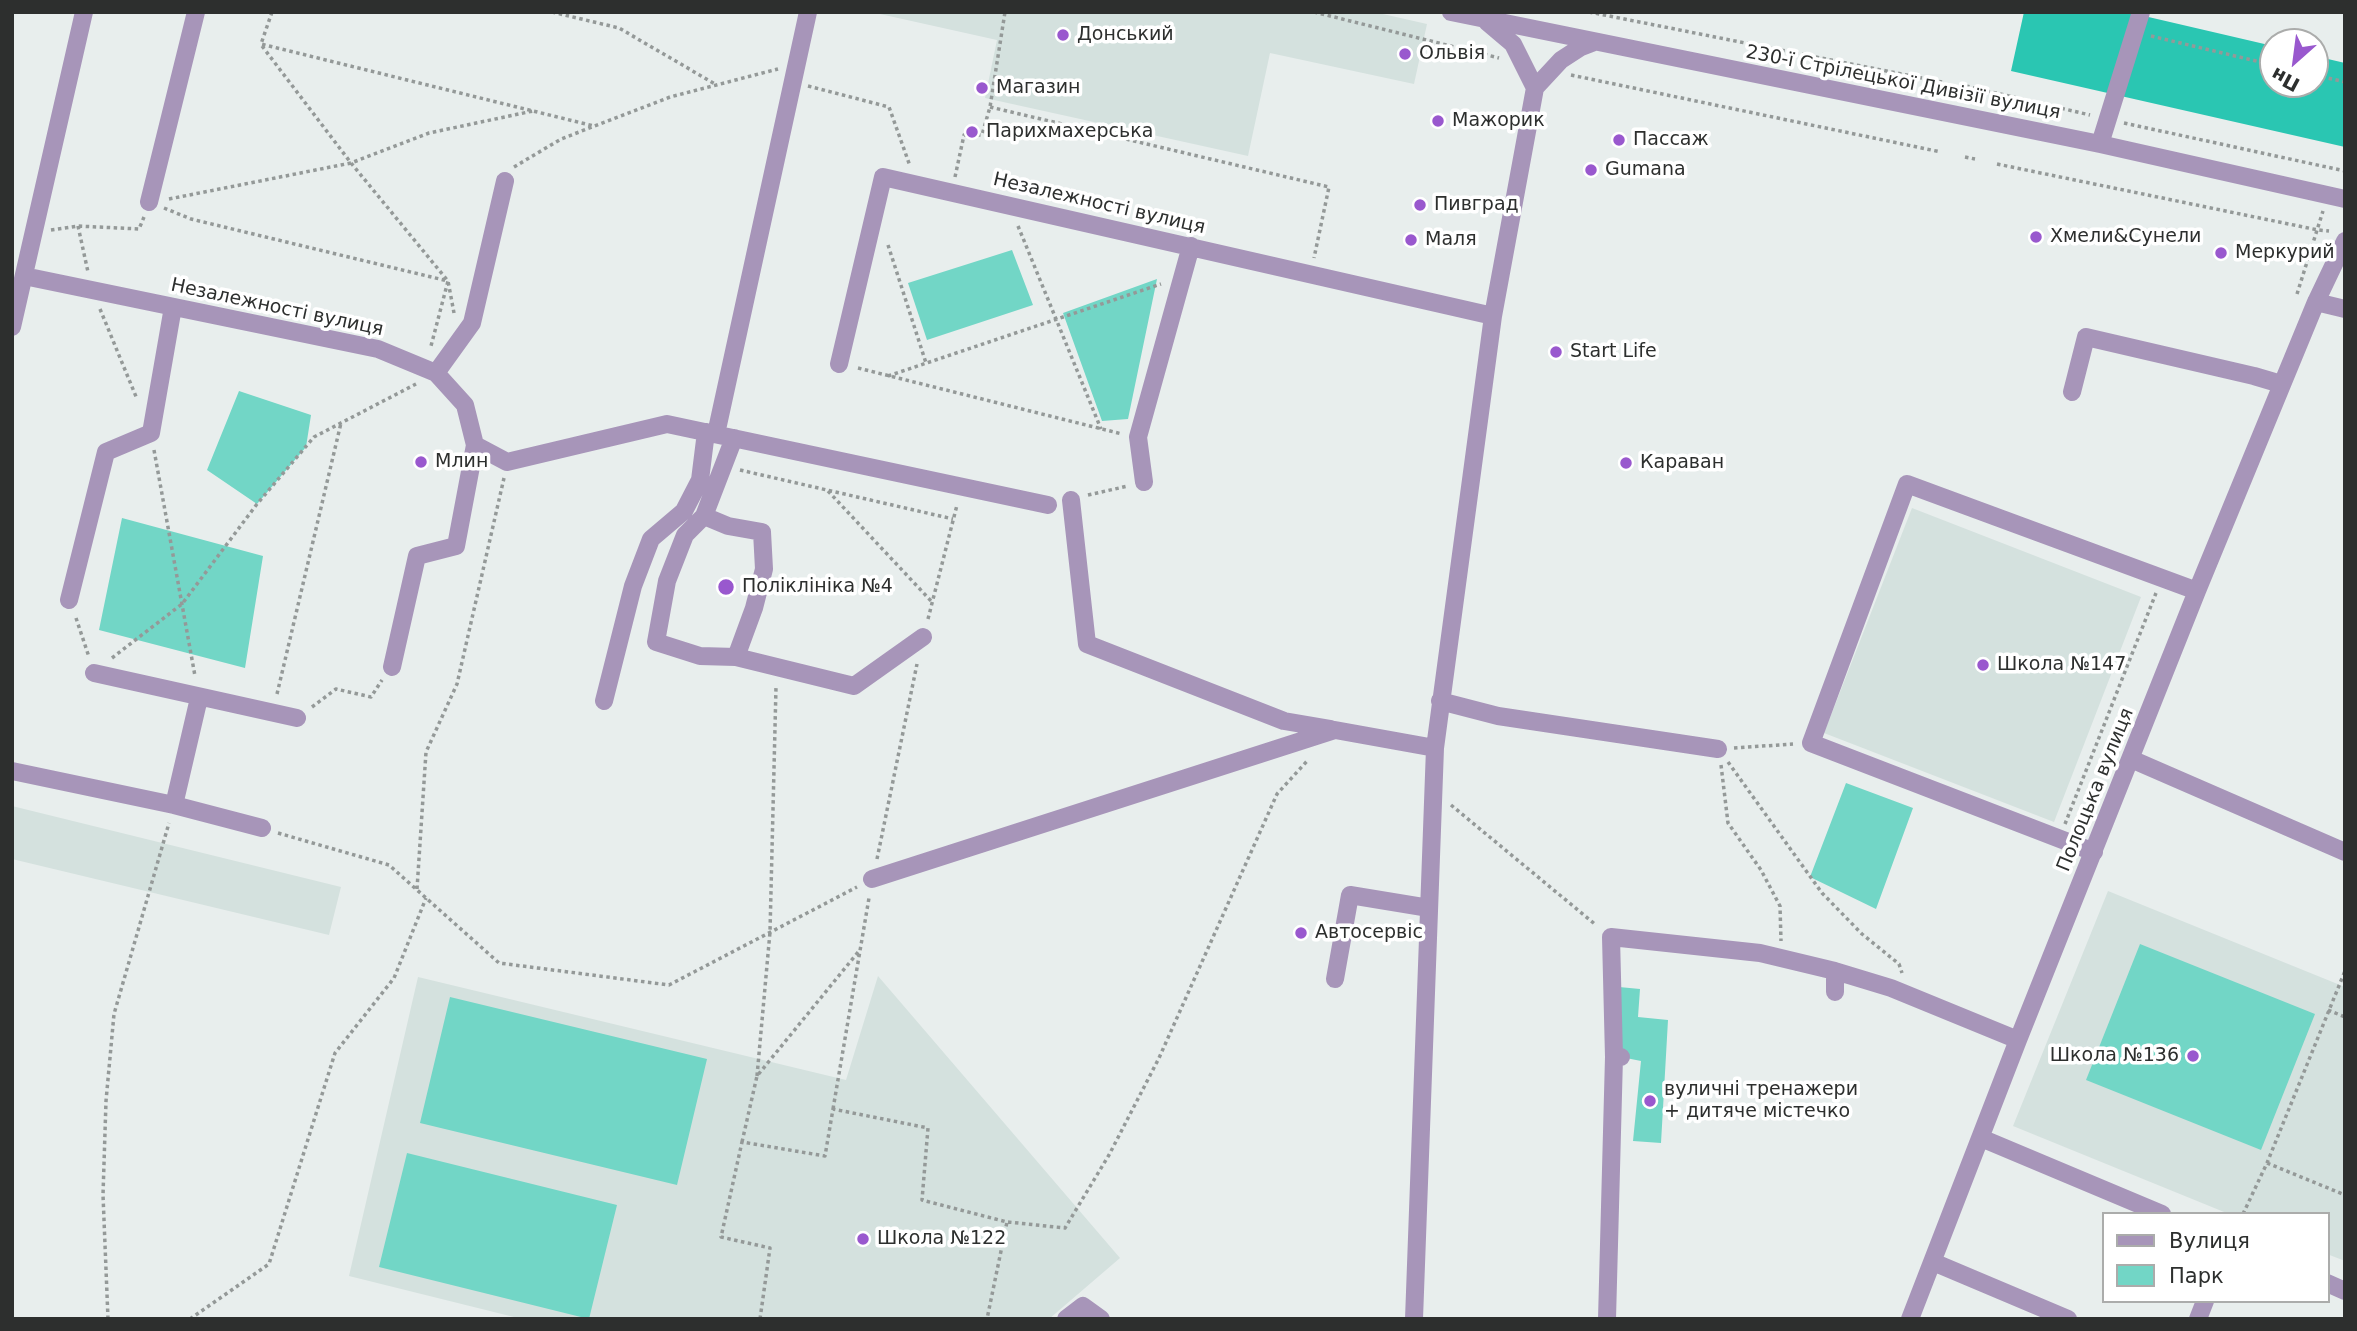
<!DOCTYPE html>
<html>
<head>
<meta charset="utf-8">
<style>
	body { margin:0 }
	#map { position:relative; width:2357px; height:1331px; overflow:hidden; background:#e8eeed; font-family:"DejaVu Sans",sans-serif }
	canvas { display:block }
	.frame { position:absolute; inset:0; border:14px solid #2d2f2e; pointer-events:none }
	.legend { position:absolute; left:2102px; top:1212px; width:228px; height:91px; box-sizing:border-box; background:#fff; border:2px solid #abacab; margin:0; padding:9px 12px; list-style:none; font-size:21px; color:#2d2f2e }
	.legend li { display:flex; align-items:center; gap:14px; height:35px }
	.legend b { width:35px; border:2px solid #abacab }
	.north { position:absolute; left:2259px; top:28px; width:70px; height:70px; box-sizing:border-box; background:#fff; border:2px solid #abacab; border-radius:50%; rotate:208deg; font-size:19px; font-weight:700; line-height:28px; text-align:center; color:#2d2f2e }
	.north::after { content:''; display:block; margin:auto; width:24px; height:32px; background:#9958ce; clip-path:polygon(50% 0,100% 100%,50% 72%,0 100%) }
</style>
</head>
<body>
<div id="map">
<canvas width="2357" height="1331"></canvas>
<div class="frame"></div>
<ul class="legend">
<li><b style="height:9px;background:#a795b9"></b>Вулиця</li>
<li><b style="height:19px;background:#72d6c6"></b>Парк</li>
</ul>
<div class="north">Пн</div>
</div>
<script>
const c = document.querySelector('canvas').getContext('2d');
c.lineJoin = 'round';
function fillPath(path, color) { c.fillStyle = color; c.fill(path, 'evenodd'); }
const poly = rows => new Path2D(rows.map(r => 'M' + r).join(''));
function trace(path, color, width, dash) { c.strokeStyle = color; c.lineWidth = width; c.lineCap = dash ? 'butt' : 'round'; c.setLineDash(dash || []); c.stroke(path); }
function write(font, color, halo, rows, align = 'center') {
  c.font = font + ' "DejaVu Sans",sans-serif'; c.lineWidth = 7; c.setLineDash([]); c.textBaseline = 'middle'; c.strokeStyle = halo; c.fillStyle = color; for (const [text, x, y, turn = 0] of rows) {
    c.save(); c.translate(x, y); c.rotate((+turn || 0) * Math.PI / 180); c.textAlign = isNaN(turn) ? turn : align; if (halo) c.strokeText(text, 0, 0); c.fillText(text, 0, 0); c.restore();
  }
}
fillPath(poly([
	[871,12,1374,12,1427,24,1414,84,1270,53,1248,156,985,98,997,40],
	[1912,508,2141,597,2054,822,1824,733],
	[12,806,341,887,329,935,12,859],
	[2108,891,2345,987,2345,1261,2327,1254,2327,1214,2229,1214,2013,1126],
	[878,976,1120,1258,1049,1319,522,1319,349,1276,418,977,846,1080]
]), '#d4e1de');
fillPath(poly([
	[1012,250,1033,305,927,340,908,283],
	[1157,279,1128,419,1102,421,1063,313],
	[239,391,311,415,306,447,257,504,207,470],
	[122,518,263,556,245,668,99,630],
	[1846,783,1913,808,1876,909,1810,877],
	[2140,944,2315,1014,2261,1150,2086,1080],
	[1619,987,1640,989,1638,1017,1668,1020,1661,1143,1633,1141,1641,1061,1621,1057],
	[450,997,707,1059,677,1185,420,1123],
	[407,1153,617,1205,589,1319,379,1267]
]), '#72d6c6');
fillPath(poly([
	[2024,12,2127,12,2273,46,2273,84,2315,84,2315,56,2345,63,2345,147,2011,71]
]), '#2ac6b2');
trace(poly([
	[272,12,261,44,594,126],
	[552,12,619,28,715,84],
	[1314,12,1499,58],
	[1589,12,1942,82],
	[2151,36,2273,65],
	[262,46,351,163,448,281,454,313],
	[1571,75,1941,152],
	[2315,75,2345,82],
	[808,86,889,107,910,166],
	[1966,86,2090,115],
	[990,107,1329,187,1314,258],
	[2124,123,2345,171],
	[1965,157,1975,159],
	[1997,164,2318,230,2329,231],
	[514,167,561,139,670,97,778,69],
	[955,177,964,135,982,135,990,107,1005,12],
	[169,199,351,163,429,133,533,111],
	[164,208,191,219,448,281,431,346],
	[78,226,88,272],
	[1018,226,1101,429],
	[51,230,78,226,139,229,144,217],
	[888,245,926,363],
	[2297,294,2323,211],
	[100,309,137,399],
	[858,368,1122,434],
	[888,376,1161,284],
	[154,450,195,676],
	[740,470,953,519],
	[828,491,932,602],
	[1088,495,1128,486],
	[76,618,89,657],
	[928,619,957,505],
	[112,658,182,604,257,504,314,437,416,384],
	[277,694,341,423],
	[312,707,336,689,371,697,382,680],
	[1734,748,1793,744],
	[1728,762,1822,893,1862,934,1899,964,1902,973],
	[1721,765,1728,823,1761,870,1780,906,1781,941],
	[1451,805,1596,925],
	[2065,824,2156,593],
	[278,833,389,865,499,963,669,985,857,887],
	[877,859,917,664],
	[417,889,426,752,457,684,504,478],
	[2328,1010,2345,1017],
	[757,1076,770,932,776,687],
	[833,1109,869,898],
	[742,1142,757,1076,859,951],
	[2267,1163,2345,1195],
	[2243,1214,2267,1163,2345,971],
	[1008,1222,1065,1228,1109,1155,1159,1058,1277,794,1308,760],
	[108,1319,103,1195,106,1101,114,1014,169,823],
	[190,1319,269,1264,335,1053,394,978,426,898],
	[760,1319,770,1248,721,1237,742,1142,825,1156,833,1109,928,1128,922,1200,1007,1222,987,1319]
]), '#949998', 3.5, [3.5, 3.5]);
trace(poly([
	[1451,12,2100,144,2345,199],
	[1487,22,1513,44,1535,88],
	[2100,144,2141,12],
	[149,202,196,12],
	[24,276,378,349,436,373,465,405,475,445,507,462,667,424,1048,505],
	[2316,302,2345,309],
	[12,327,84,12],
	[839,364,883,177,1493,316],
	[436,373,472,323,505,181],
	[2072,392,2086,337,2254,376,2281,384],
	[716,434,808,12],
	[1144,482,1138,437,1191,246],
	[1071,500,1087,644,1284,721,1331,729],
	[704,516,728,526,762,532,764,569,754,608,736,657,700,656,656,642,667,581,685,535,704,516,734,438],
	[69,600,106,452,151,433,173,307],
	[736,657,854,686,923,637],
	[392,667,417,556,456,546,475,445],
	[94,673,297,718],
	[604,701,633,586,651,539,684,511,700,480,706,432],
	[1440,701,1498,716,1718,749],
	[2131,759,2345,852],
	[12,771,174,805,262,828],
	[174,805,199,698],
	[2094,852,1811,743,1907,484,2197,591],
	[872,879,1335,730,1435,748],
	[1335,979,1350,895,1429,908],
	[1835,992,1835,971,1891,988,2018,1040],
	[1614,1057,1611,937,1760,953,1835,971],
	[1981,1138,2162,1214],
	[1933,1262,2068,1319],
	[2327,1283,2345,1291],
	[1066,1319,1083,1306,1101,1319],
	[1414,1319,1435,748,1493,316,1535,88,1561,60,1581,47,1594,42],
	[1607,1319,1614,1057,1621,1057],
	[1910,1319,2018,1040,2197,591,2316,302,2345,241],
	[2198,1319,2205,1301]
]), '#a795b9', 18);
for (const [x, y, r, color] of [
	[1063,35,7,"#9958ce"],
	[1405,54,7,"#9958ce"],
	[982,88,7,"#9958ce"],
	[1438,121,7,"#9958ce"],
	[972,132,7,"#9958ce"],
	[1619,140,7,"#9958ce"],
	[1591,170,7,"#9958ce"],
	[1420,205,7,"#9958ce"],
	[2036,237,7,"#9958ce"],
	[1411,240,7,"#9958ce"],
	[2221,253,7,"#9958ce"],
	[1556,352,7,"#9958ce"],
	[421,462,7,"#9958ce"],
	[1626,463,7,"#9958ce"],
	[726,587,9,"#9958ce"],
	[1983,665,7,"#9958ce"],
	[1301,933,7,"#9958ce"],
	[2193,1056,7,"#9958ce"],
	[1650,1101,7,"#9958ce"],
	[863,1239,7,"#9958ce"]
]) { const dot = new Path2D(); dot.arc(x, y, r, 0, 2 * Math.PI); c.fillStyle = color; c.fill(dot); trace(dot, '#fff', 2.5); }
write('19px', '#2d2f2e', '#fff', [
	["Донський",1077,35],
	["Ольвія",1419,54],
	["Магазин",996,88],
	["Мажорик",1452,121],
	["Парихмахерська",986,132],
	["Пассаж",1633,140],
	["Gumana",1605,170],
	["Пивград",1434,205],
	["Хмели&Сунели",2050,237],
	["Маля",1425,240],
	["Меркурий",2235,253],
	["Start Life",1570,352],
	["Млин",435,462],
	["Караван",1640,463],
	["Поліклініка №4",742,587],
	["Школа №147",1997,665],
	["Автосервіс",1315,933],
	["Школа №136",2179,1056,"right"],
	["вуличні тренажери",1664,1090],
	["+ дитяче містечко",1664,1112],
	["Школа №122",877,1239]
], 'left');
write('19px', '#2d2f2e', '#fff', [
	["230-ї Стрілецької Дивізії вулиця",1903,83,11],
	["Незалежності вулиця",1099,204,13],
	["Незалежності вулиця",277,308,12],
	["Полоцька вулиця",2096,790,-68]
]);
</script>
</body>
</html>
